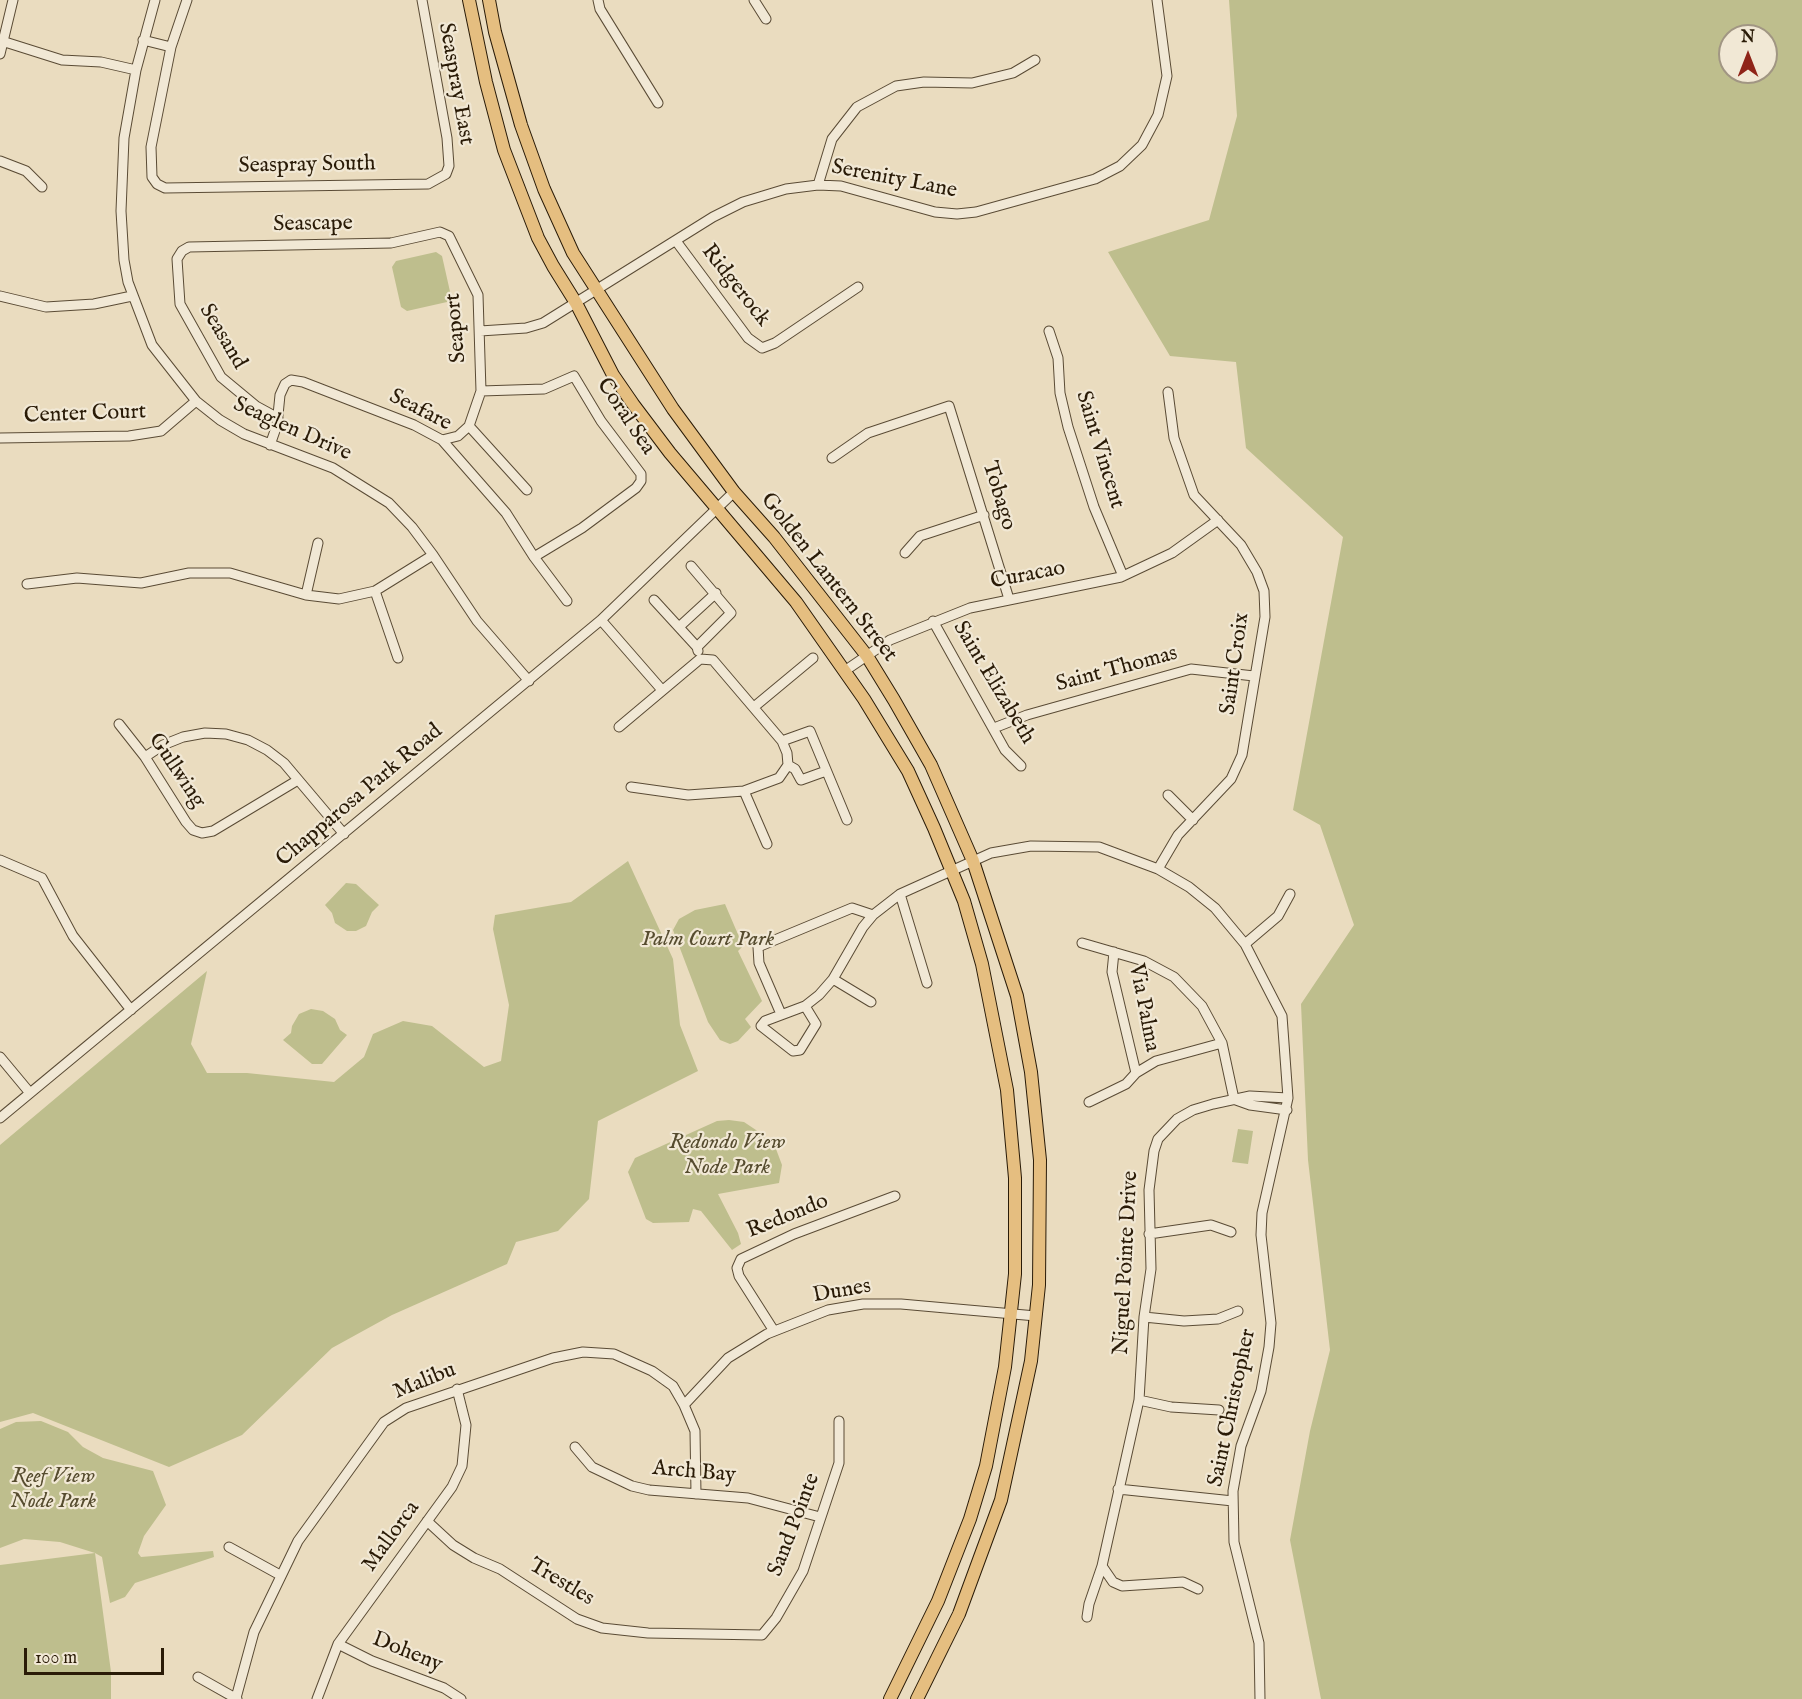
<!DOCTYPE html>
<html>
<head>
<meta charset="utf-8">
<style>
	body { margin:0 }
	#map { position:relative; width:1802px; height:1699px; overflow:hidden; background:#eadcbf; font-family:"IM FELL English",serif }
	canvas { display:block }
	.north { position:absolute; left:1718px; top:24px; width:60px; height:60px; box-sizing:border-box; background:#f1e8d5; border:2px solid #a19683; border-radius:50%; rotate:0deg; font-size:16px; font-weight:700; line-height:24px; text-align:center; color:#2a1b07 }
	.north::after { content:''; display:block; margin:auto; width:21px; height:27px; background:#8f2418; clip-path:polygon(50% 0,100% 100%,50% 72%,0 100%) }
	.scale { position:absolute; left:24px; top:1648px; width:140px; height:27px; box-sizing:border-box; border:3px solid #2a1b07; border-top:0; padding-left:8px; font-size:18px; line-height:21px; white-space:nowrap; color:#2a1b07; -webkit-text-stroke:4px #f1e8d5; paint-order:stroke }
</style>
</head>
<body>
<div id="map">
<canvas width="1802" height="1699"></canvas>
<div class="north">N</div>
<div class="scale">100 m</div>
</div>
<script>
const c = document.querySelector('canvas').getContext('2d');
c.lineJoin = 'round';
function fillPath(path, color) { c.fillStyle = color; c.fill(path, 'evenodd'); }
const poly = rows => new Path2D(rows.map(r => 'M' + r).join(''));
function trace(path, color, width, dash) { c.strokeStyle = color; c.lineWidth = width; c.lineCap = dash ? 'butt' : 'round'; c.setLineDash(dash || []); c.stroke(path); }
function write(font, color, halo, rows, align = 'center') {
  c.font = font + ' "IM FELL English",serif'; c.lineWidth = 4.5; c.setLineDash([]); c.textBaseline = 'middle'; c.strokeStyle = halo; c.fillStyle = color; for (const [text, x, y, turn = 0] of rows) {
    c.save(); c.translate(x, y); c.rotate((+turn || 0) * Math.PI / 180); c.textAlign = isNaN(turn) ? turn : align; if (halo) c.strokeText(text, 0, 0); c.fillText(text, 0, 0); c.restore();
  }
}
fillPath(poly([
	[1229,0,1802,0,1802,1699,1321,1699,1290,1540,1310,1431,1330,1350,1308,1160,1301,1004,1354,925,1320,825,1293,810,1343,537,1246,448,1236,362,1170,356,1108,252,1209,220,1237,116],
	[1730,36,1766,36,1766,72,1730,72],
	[436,252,442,256,451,296,447,302,407,311,401,307,392,267,396,261],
	[628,861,673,959,680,1025,698,1071,598,1121,589,1199,558,1231,516,1242,507,1264,392,1315,332,1348,242,1435,169,1467,33,1413,0,1422,0,1145,207,971,191,1044,207,1073,247,1073,334,1082,364,1057,373,1034,403,1021,432,1026,484,1067,501,1061,509,1005,493,929,495,915,571,902],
	[346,883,356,884,379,905,372,912,366,926,356,931,347,931,335,923,332,913,325,905],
	[725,904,743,946,738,951,762,1001,745,1019,751,1027,738,1041,730,1044,720,1040,708,1022,673,930,679,919,695,910],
	[311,1009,323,1011,335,1019,340,1030,347,1035,322,1064,312,1064,283,1040,291,1033,292,1026,299,1014],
	[729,1120,744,1122,756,1130,776,1149,782,1165,779,1183,718,1194,738,1233,741,1244,732,1250,701,1211,693,1209,689,1222,653,1223,646,1219,628,1172,635,1158,717,1121],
	[1238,1129,1253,1131,1248,1164,1232,1162],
	[41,1421,68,1432,83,1447,103,1458,153,1471,166,1505,144,1536,138,1553,141,1557,213,1551,214,1557,135,1583,125,1597,110,1603,102,1557,95,1553,111,1672,111,1699,0,1699,0,1565,95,1553,60,1542,24,1539,0,1548,0,1429,16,1422]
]), '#bebe8d');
const minor = poly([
	[155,0,136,70,124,138,121,211,124,260,128,282,152,345,196,401,220,420,244,434,333,468,389,503,412,527,433,555,477,621,529,681],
	[187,0,171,47,151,147,152,177,157,184,165,188,428,184,446,174,449,166,447,138,422,0],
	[598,0,600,9,658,103],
	[754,0,766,19],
	[143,40,171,47],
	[5,42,62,60,101,62,136,70],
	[0,54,13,0],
	[0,161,26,171,42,187],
	[818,185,832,139,857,107,896,86,924,82,972,83,1013,73,1035,60],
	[676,241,748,338,762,348,775,343,858,287],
	[0,296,46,307,94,304,132,296],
	[480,331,526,328,543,323,713,217,743,202,786,189,818,185,841,186,935,212,957,214,976,212,1095,179,1120,166,1142,145,1158,115,1167,76,1157,0],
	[1049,331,1058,358,1060,393,1068,427,1094,507,1123,576],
	[481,391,544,389,574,376,601,421,641,474,641,481,636,488,582,528,534,557],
	[278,418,256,406,221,377,180,304,177,259,182,251,189,247,391,243,440,232,449,236,478,295,481,391,469,426,527,490],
	[0,438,129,436,161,431,196,401],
	[442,440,458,436,469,426],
	[270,445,277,425,280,395,285,384,291,380,303,382,414,425,442,440,506,513,534,557,567,601],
	[832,458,868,433,949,406,1009,599],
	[905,553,920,536,984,515],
	[691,566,731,613,697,647],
	[27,584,77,578,141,583,189,573,230,573,306,595,339,599,375,591,433,555],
	[375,591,398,658],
	[306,595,318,543],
	[654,600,697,647,698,651],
	[601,620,662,690],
	[933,621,1005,750,1021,766],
	[679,627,716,593],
	[700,659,713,660,782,741,787,753,788,765],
	[846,670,890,640,970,608,1121,577,1172,553,1218,520],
	[754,707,813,658],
	[119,724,145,757,186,822,193,830,202,833,213,831,298,780],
	[619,727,700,659],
	[994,728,1027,715,1191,669,1254,676],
	[782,741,810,731,847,820],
	[145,757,163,745,183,737,205,733,226,734,248,740,267,750,284,763,344,834],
	[788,765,795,769,801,780,826,771],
	[631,787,688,795,744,791,779,778,788,765],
	[744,791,767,844],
	[1168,795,1193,820],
	[0,860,42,878,73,936,131,1010],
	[1158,869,1178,835,1231,779,1242,755,1265,617,1264,591,1257,572,1241,545,1194,495,1174,438,1168,392],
	[900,894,927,983],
	[1082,943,1144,961,1174,977,1202,1006,1222,1043,1234,1099],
	[1245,944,1278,916,1290,894],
	[1114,952,1112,972,1136,1073],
	[833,979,871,1002],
	[805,1006,816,1024,800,1050,793,1051,761,1026,765,1021,805,1006,819,995,833,979,863,927,873,915,900,894,991,853,1031,846,1099,847,1158,869,1189,887,1215,908,1245,944,1282,1016,1288,1098,1262,1213,1261,1235,1271,1323,1269,1347,1261,1391,1241,1446,1233,1491,1234,1542,1259,1643,1260,1699],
	[781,1014,759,963,758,947,852,908,873,915],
	[0,1057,30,1093],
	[1236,1100,1250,1105,1287,1110],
	[1089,1102,1126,1084,1136,1073,1156,1061,1222,1043],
	[0,1118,601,620,734,492],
	[1149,1234,1211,1225,1231,1232],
	[1144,1317,1184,1321,1218,1319,1238,1311],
	[774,1331,739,1276,737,1268,741,1259,794,1234,895,1196],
	[1139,1400,1171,1407,1219,1410],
	[684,1405,728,1358,767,1334,828,1310,863,1304,901,1304,1036,1316],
	[575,1447,592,1467,632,1486,649,1490,748,1498,820,1517],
	[1118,1489,1233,1501],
	[427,1521,453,1545,474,1558,500,1569,577,1619,602,1628,648,1633,762,1635,776,1618,803,1571,839,1463,839,1421],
	[229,1547,280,1575],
	[1102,1566,1113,1582,1122,1586,1183,1582,1198,1589],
	[1087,1617,1089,1604,1102,1566,1139,1400,1144,1317,1151,1269,1149,1190,1154,1151,1158,1139,1177,1119,1193,1110,1213,1104,1250,1096,1288,1098],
	[338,1644,372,1661,444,1688,461,1699],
	[198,1677,237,1699],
	[236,1698,254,1632,298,1541,384,1422,406,1408,553,1358,583,1352,614,1354,652,1371,673,1386,684,1405,695,1431,696,1494],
	[317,1699,338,1644,452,1487,462,1466,466,1425,457,1389]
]);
const major = poly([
	[469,0,486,82,504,150,538,238,553,266,576,303,613,375,633,404,670,453,796,602,864,699,908,771,934,828,964,901,982,964,1007,1090,1015,1178,1015,1274,1005,1367,986,1466,970,1519,938,1601,890,1699],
	[489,0,495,32,521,125,544,189,573,253,673,409,734,492,774,537,867,656,894,700,931,765,973,861,1017,996,1031,1072,1040,1160,1039,1285,1031,1361,1001,1500,959,1614,917,1699]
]);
trace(minor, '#5a4b35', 11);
trace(major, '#2a1b07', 14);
trace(minor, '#f1e8d5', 9);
trace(major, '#e5be80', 12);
write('22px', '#2a1b07', '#f1e8d5', [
	["Seaspray East",455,84,80],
	["Seaspray South",307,166,-1],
	["Serenity Lane",894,180,11],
	["Seascape",313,225,-1],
	["Ridgerock",735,286,52],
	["Seaport",457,328,-95],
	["Seasand",222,337,59],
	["Seafare",420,411,27],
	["Center Court",85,415,-2],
	["Coral Sea",625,417,56],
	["Seaglen Drive",292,430,24],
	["Saint Vincent",1099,450,73],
	["Tobago",998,496,73],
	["Curacao",1028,576,-11],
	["Golden Lantern Street",828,578,52],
	["Saint Croix",1236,664,-82],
	["Saint Thomas",1117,670,-15],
	["Saint Elizabeth",993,683,59],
	["Gullwing",176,771,56],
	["Chapparosa Park Road",360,796,-40],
	["Via Palma",1143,1008,79],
	["Redondo",788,1217,-22],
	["Niguel Pointe Drive",1127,1263,-87],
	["Dunes",842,1292,-10],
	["Malibu",425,1382,-22],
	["Saint Christopher",1233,1408,-78],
	["Arch Bay",694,1473,5],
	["Sand Pointe",795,1525,-69],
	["Mallorca",392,1537,-54],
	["Trestles",561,1583,31],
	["Doheny",407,1653,22]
]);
write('italic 22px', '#564c2f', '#f1e8d5', [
	["Palm Court Park",708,940],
	["Redondo View",727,1143],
	["Node Park",727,1168],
	["Reef View",53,1477],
	["Node Park",53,1502]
]);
</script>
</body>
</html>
